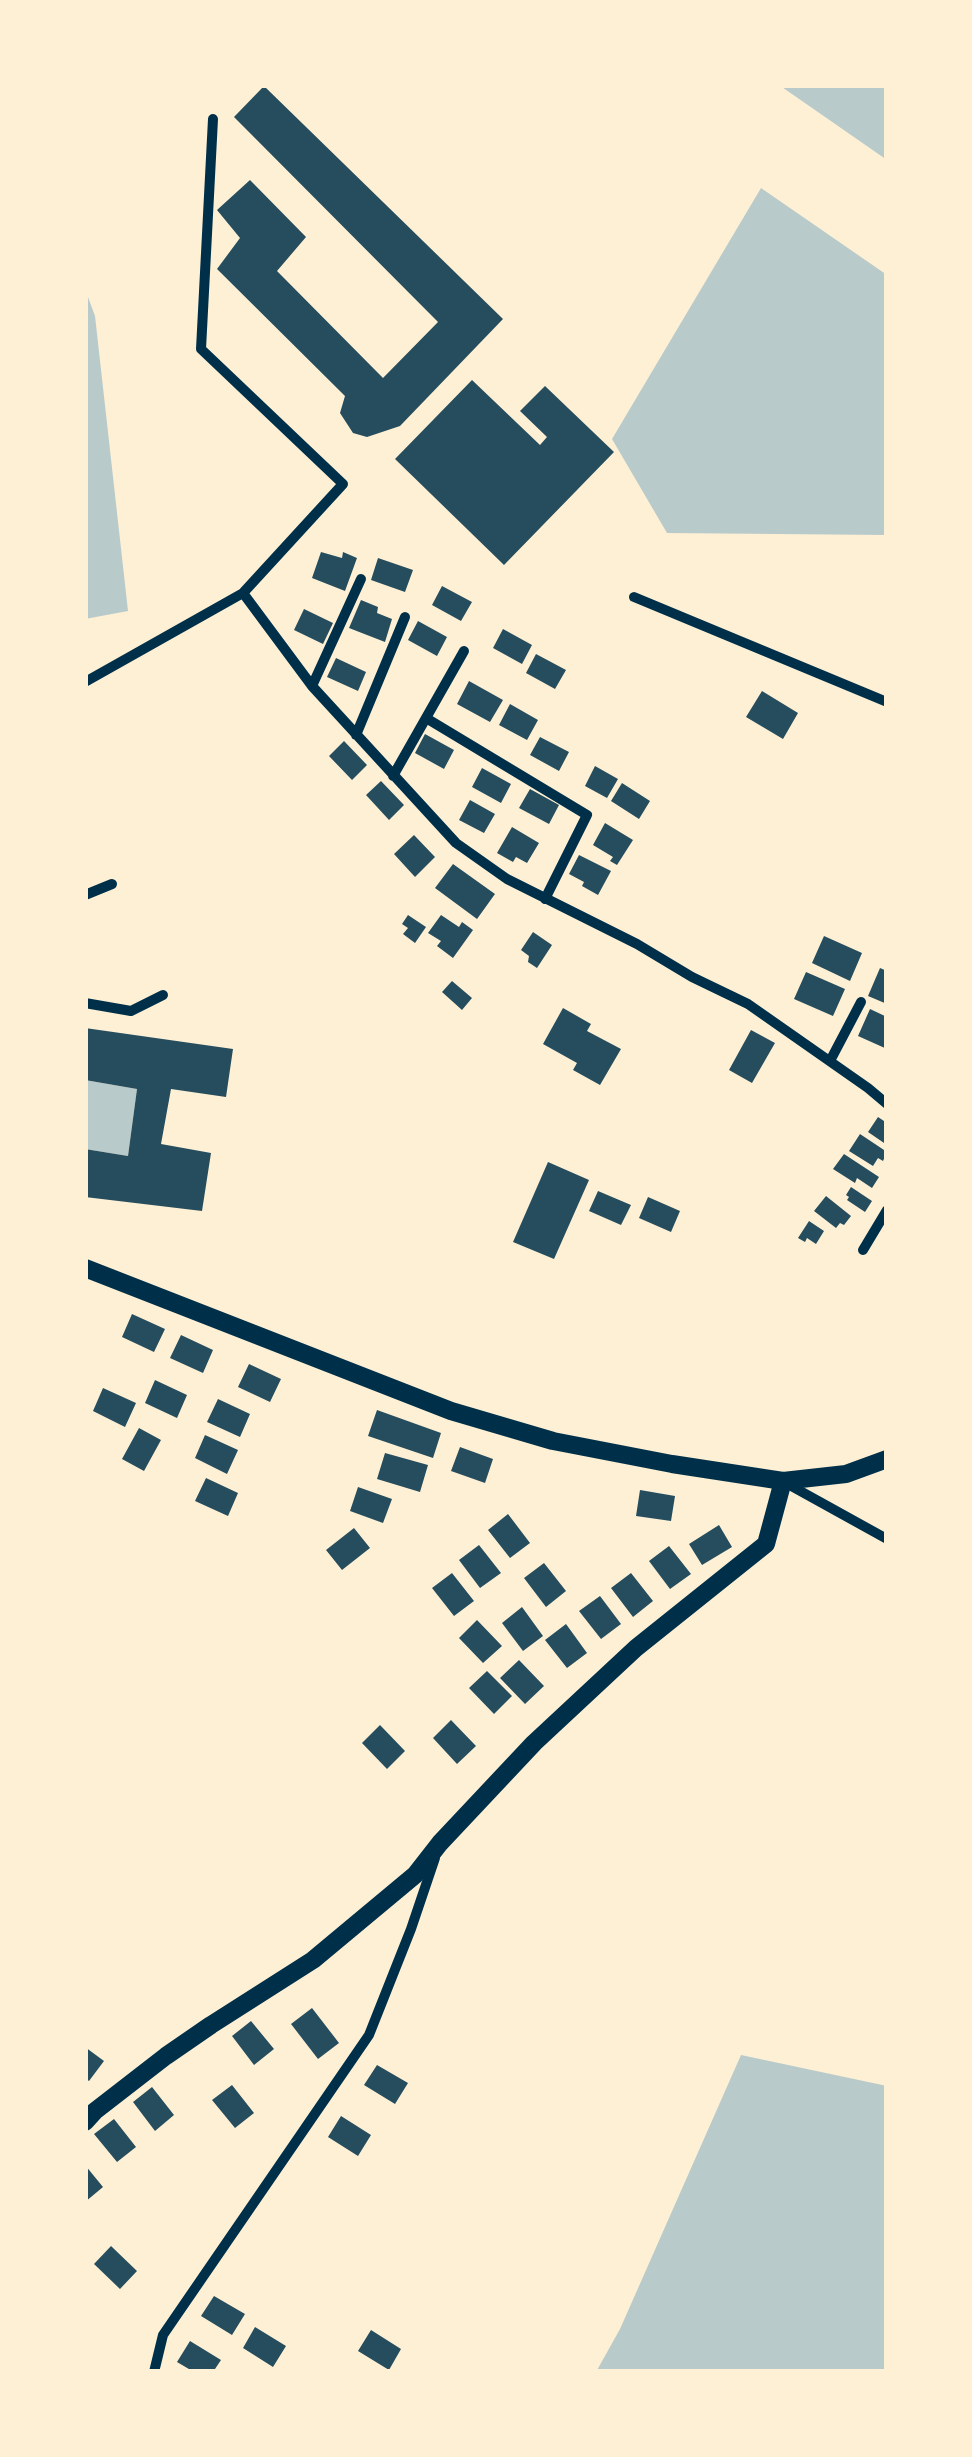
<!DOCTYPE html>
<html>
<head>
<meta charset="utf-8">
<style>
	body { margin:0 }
	#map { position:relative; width:972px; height:2457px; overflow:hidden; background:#fdf0d5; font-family:"Exo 2",sans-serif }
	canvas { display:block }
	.frame { position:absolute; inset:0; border:88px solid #fdf0d5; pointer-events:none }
</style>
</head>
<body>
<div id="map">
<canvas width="972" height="2457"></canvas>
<div class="frame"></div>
</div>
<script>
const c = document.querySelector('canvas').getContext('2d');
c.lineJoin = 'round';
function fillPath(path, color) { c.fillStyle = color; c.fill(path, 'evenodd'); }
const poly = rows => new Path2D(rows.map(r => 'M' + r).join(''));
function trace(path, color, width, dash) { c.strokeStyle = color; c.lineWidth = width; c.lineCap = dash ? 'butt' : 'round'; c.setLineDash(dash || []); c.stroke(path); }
fillPath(poly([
	[779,85,887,85,887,160],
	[761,188,887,275,887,535,667,533,612,439],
	[85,289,95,316,128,611,85,619],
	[85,1080,137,1089,128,1156,85,1149],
	[741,2055,887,2086,887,2372,596,2372,620,2329]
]), '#b9caca');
fillPath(poly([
	[264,86,503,319,400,426,367,437,353,433,340,413,345,396,217,269,240,238,217,210,250,180,306,237,277,271,383,378,438,322,234,117],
	[472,380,540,445,547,437,520,411,545,386,614,452,504,565,395,459],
	[321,552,342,558,343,552,357,558,345,591,312,578],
	[378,558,413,570,405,592,371,580],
	[442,586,472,602,461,621,432,605],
	[361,600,378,607,377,613,392,619,385,642,349,628],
	[304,609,333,623,323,644,294,630],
	[418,621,447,637,437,656,408,640],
	[503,629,532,645,522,664,493,648],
	[536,654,566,670,555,689,526,673],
	[336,658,366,672,358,691,327,677],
	[469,681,503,700,490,722,457,704],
	[762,691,798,713,783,739,746,717],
	[510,704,538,720,527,740,499,725],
	[425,734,454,750,444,769,415,753],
	[540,737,569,752,559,771,530,755],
	[344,741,367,765,352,780,329,756],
	[595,766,618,779,607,798,585,786],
	[482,768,511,784,501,803,472,787],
	[381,781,404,805,389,820,366,795],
	[622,783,650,801,639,819,611,801],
	[530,789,559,805,549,824,519,808],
	[470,800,495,814,484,833,459,820],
	[605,823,633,840,617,865,610,861,613,857,593,845],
	[512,827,539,843,527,863,516,857,513,862,497,853],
	[414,835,435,857,415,877,394,854],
	[579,855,611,871,598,895,582,886,584,882,569,874],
	[453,864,495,894,477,919,435,888],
	[408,915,426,927,415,943,403,934,408,928,402,924],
	[441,915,459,927,462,922,473,930,453,958,437,946,441,941,428,933],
	[533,932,552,945,537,968,528,962,529,956,521,950],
	[824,936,862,953,850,981,812,963],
	[880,968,887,971,887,1004,868,996],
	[806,972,845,989,833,1016,794,999],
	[452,981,472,998,462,1010,442,992],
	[563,1008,591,1024,587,1031,621,1049,600,1085,573,1070,577,1063,543,1044],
	[870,1009,887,1017,887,1049,858,1036],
	[85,1028,233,1049,226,1097,171,1089,161,1144,211,1153,202,1211,85,1197,85,1149,128,1156,137,1089,85,1080],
	[751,1030,775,1043,752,1083,729,1070],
	[878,1117,887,1123,887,1145,868,1132],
	[860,1134,887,1152,883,1161,878,1158,873,1166,849,1151],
	[844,1154,879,1177,872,1188,857,1178,855,1183,833,1169],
	[548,1162,589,1180,554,1259,513,1242],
	[851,1187,872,1201,865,1212,847,1200,849,1197,846,1195],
	[598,1191,631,1205,621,1225,589,1211],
	[826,1196,851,1216,844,1225,840,1223,836,1228,814,1211],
	[648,1197,680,1211,671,1232,639,1218],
	[809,1221,824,1231,816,1244,807,1238,805,1242,798,1238],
	[132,1314,165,1329,154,1352,122,1337],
	[181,1335,213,1350,203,1373,170,1358],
	[249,1364,281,1379,270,1402,238,1387],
	[155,1380,187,1395,177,1418,145,1403],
	[103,1388,136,1403,125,1427,93,1411],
	[218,1399,250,1414,240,1437,207,1422],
	[377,1410,441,1433,433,1458,368,1436],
	[139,1428,161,1440,144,1471,122,1459],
	[205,1435,238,1450,227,1474,195,1458],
	[460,1447,493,1459,485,1483,451,1471],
	[385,1453,428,1465,420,1492,377,1479],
	[206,1478,238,1493,228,1516,195,1501],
	[358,1487,392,1499,383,1523,350,1511],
	[640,1490,675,1496,671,1521,636,1516],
	[508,1514,530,1543,510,1558,488,1530],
	[719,1525,732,1547,702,1565,689,1544],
	[354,1528,370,1548,342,1570,326,1550],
	[479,1545,501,1573,480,1588,459,1560],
	[669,1546,691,1574,670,1589,649,1561],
	[544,1563,566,1591,546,1607,524,1578],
	[452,1573,474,1601,454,1616,432,1588],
	[631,1573,653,1601,633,1617,611,1588],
	[600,1596,621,1624,601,1639,579,1611],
	[522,1607,543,1636,523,1651,502,1623],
	[477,1620,502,1646,483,1663,459,1638],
	[566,1624,587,1653,567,1668,545,1640],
	[519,1660,544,1686,525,1704,500,1678],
	[487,1671,512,1696,494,1714,469,1688],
	[451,1720,476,1746,457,1764,433,1738],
	[380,1725,405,1751,387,1769,362,1743],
	[312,2008,339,2043,318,2059,291,2024],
	[251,2021,274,2049,254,2065,232,2036],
	[85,2047,104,2061,89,2081,85,2078],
	[377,2065,408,2083,395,2104,364,2085],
	[232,2085,254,2113,235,2128,212,2100],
	[152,2087,174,2115,155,2131,133,2102],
	[341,2116,371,2135,358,2156,328,2137],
	[114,2119,136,2147,117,2162,94,2134],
	[85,2165,103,2187,85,2202],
	[111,2246,137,2271,120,2289,94,2264],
	[214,2296,245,2314,232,2335,201,2316],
	[255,2327,286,2346,273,2367,243,2348],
	[371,2330,401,2349,389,2370,358,2351],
	[190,2341,221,2360,213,2372,194,2372,177,2362]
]), '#264d5e');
trace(poly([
	[213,119,201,349,343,484,243,593,312,686],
	[361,579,312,686,456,843,507,879,637,944,692,977,748,1004,868,1088,887,1104],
	[634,597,887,702],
	[85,682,243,593],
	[426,718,587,815,545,899],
	[356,735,405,617],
	[393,776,464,651],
	[85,895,112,884],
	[85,1003,131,1011,163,995],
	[830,1061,861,1002],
	[863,1250,887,1210],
	[784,1482,887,1539],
	[154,2372,163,2335,369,2035,411,1929,435,1858]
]), '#003049', 10);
trace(poly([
	[85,1268,451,1411,553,1441,672,1464,783,1481,846,1474,887,1459],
	[85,2122,95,2111,166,2056,211,2025,313,1960,415,1875,440,1843,534,1743,636,1648,766,1544,783,1481]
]), '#003049', 18);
</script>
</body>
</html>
